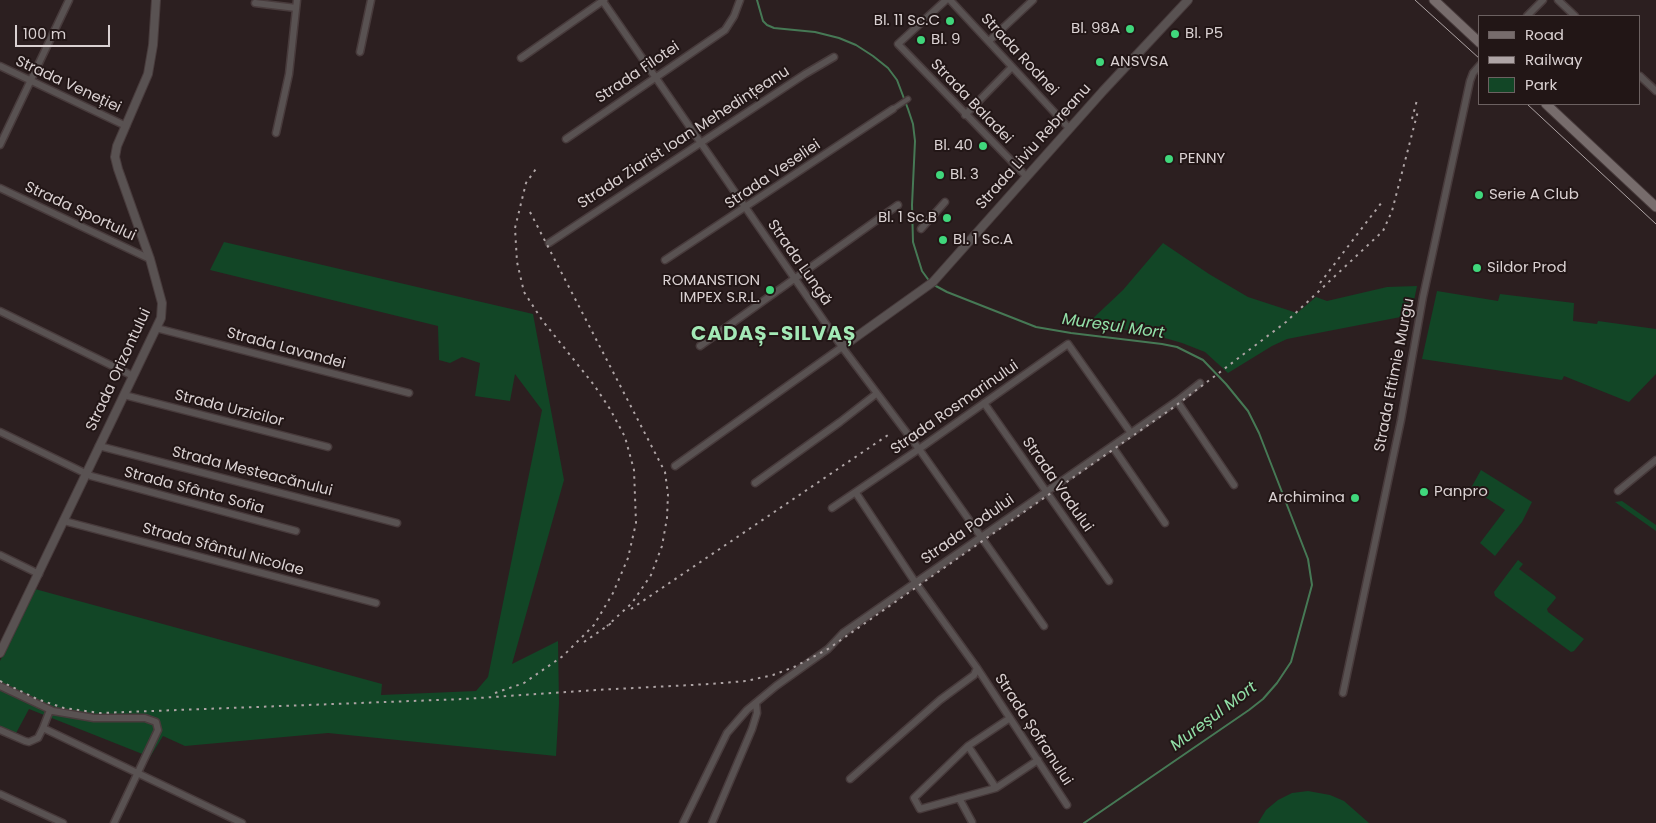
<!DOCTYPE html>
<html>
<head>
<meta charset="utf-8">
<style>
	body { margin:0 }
	#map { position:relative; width:1656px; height:823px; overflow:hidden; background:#2c1f20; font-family:Poppins,sans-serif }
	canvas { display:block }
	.legend { position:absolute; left:1478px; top:15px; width:162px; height:90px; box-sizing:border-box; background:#221616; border:1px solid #6c6161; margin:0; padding:6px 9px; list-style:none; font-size:15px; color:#dad1d2 }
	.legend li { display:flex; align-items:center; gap:10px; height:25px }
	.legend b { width:25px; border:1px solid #6c6161 }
	.scale { position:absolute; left:15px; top:25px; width:95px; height:22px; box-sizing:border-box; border:2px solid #dad1d2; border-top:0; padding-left:6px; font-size:15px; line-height:18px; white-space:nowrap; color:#dad1d2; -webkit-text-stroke:4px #221616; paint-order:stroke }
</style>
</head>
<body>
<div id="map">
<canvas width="1656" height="823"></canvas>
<ul class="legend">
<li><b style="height:6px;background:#776c6c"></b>Road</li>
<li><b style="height:6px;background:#aea4a5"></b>Railway</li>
<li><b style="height:14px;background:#124626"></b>Park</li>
</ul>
<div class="scale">100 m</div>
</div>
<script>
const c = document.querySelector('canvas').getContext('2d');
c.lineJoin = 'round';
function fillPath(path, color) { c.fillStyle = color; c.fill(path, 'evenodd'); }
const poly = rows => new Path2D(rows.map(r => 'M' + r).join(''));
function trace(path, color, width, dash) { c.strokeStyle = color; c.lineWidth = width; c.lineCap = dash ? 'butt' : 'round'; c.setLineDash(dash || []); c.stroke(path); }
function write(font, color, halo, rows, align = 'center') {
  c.font = font + ' Poppins,sans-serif'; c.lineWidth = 4; c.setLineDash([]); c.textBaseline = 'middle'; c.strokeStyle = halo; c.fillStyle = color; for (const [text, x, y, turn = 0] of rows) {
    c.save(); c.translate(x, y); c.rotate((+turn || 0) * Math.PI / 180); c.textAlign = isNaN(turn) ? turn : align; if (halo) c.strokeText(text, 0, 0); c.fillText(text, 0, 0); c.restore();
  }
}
fillPath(poly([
	[224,242,533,314,564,480,512,664,558,641,559,703,556,756,328,733,185,746,163,736,150,757,29,709,14,737,0,730,0,661,35,589,382,684,381,695,476,691,488,677,542,410,515,374,510,401,475,396,480,363,462,357,450,363,439,360,438,326,210,270],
	[1163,243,1209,274,1248,297,1297,313,1316,297,1327,301,1387,287,1417,286,1411,315,1287,339,1272,346,1228,373,1205,352,1182,343,1158,336,1088,323,1123,290],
	[1437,291,1498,301,1500,294,1574,303,1573,321,1597,324,1598,321,1656,329,1656,374,1629,402,1564,376,1562,380,1422,359],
	[1481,470,1532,502,1522,522,1495,556,1480,543,1505,510,1471,488],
	[1622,501,1656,525,1656,531,1615,502],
	[1518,560,1523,564,1519,569,1555,596,1556,598,1547,609,1548,612,1584,639,1574,651,1571,652,1495,596,1494,592],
	[1308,791,1330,795,1344,801,1369,823,1258,823,1266,810,1278,800,1292,793]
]), '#124626');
trace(poly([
	[757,0,763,21,767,25,774,28,815,32,839,38,856,45,873,56,888,68,897,80,908,109,913,124,915,141,912,205,913,242,922,271,930,282],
	[934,285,947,292,1036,327,1071,333,1162,344,1177,347,1203,360,1226,384,1248,411,1259,433,1308,559,1312,585,1291,662,1277,683,1263,699,1249,710,1084,823]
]), '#467955', 2);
const pedestrian = poly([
	[893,109,908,99]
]);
const minor = poly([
	[602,0,842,347,919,449,1044,626],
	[946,0,898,44,1026,176],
	[950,0,1069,128],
	[1558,0,1575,16],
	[255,3,296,8],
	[1527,16,1543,0],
	[989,41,1033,0],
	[360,52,371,0],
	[521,58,604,0],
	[0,66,126,126],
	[1640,76,1656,91],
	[965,115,1012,67],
	[276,133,289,74,297,0],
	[566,139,725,30,734,16,740,0],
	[0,145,69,0],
	[0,188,150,259],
	[921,229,945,202],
	[549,243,805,74,834,57],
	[665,260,893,109],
	[0,311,133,376],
	[156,328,409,393],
	[700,346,898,205],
	[124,395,328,447],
	[1177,401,1234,485],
	[984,403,1109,581],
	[0,432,91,476,296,531],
	[99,446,397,523],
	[1112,446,1165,523],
	[675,466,842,347],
	[755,483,840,422,876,394],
	[1618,491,1656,460],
	[856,493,915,582,977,668,1067,805],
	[832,508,919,449,1068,344,1131,433],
	[64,521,376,603],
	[0,555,39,574],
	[0,686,53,711,94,718,145,718,156,722,158,730,114,823],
	[1343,693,1401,420,1423,297,1470,81,1473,73,1480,65],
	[1010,718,968,746,996,788,1038,760],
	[43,728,50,710],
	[0,730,25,741,29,742,38,738,43,728,242,823],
	[968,746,914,798,920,809,996,788],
	[850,779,940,700,974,675,977,668],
	[0,794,63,823],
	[959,798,972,822],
	[683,823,727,733,747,710,776,686,828,649,843,633,1177,401,1200,383],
	[712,823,752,729,757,713,756,703]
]);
const tertiary = poly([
	[842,347,933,282,1103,91,1188,0],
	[0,653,161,318,162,303,150,259,118,169,115,157,117,146,148,74,153,45,156,0]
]);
const secondary = poly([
	[1434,0,1480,43],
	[1546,104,1656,207]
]);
trace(pedestrian, '#483b3c', 7);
trace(minor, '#483b3c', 9);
trace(tertiary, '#483b3c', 10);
trace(secondary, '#483b3c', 11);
trace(pedestrian, '#595252', 4.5);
trace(minor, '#595252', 6);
trace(tertiary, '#595252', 8);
trace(secondary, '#776c6c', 9);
trace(poly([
	[1415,0,1480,59],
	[1527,104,1656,224]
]), '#aea4a5', 1);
trace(poly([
	[1412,119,1417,100],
	[530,212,665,472,668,494,667,518,662,546,651,575,632,603,607,626],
	[1320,283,1382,202],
	[631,609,888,435],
	[584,642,613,622],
	[0,681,37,699,64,708,100,713,464,699,596,690,710,684,746,681,773,675,794,667,828,649,1174,407,1286,322,1383,231,1392,211,1418,111],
	[495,693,524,683,563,656,594,625,613,593,628,558,636,523,634,470,625,437,610,409,594,385,542,320,524,292,517,262,515,228,526,183,538,166]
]), '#aea4a5', 2, [2.5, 5]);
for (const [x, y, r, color] of [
	[950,21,5,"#40d77c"],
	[1130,29,5,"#40d77c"],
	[1175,34,5,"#40d77c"],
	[921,40,5,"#40d77c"],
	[1100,62,5,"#40d77c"],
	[983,146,5,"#40d77c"],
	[1169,159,5,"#40d77c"],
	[940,175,5,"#40d77c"],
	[1479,195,5,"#40d77c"],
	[947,218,5,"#40d77c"],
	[943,240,5,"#40d77c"],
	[1477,268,5,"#40d77c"],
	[770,290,5,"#40d77c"],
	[1424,492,5,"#40d77c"],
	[1355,498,5,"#40d77c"]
]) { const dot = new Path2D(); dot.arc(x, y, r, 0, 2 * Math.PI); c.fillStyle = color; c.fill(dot); trace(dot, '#221616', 2); }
write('15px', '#dad1d2', '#221616', [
	["Bl. 11 Sc.C",940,21,"right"],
	["Bl. 98A",1120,29,"right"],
	["Bl. P5",1185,34],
	["Bl. 9",931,40],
	["ANSVSA",1110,62],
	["Bl. 40",973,146,"right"],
	["PENNY",1179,159],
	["Bl. 3",950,175],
	["Serie A Club",1489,195],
	["Bl. 1 Sc.B",937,218,"right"],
	["Bl. 1 Sc.A",953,240],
	["Sildor Prod",1487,268],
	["ROMANSTION",760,281,"right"],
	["IMPEX S.R.L.",760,298,"right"],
	["Panpro",1434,492],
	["Archimina",1345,498,"right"]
], 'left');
write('15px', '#dad1d2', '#221616', [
	["Strada Rodnei",1019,55,47],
	["Strada Filotei",638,73,-34],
	["Strada Veneției",68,85,25],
	["Strada Baladei",971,102,46],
	["Strada Ziarist Ioan Mehedințeanu",684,138,-33],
	["Strada Liviu Rebreanu",1034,147,-48],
	["Strada Veseliei",773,175,-34],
	["Strada Sportului",80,212,25],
	["Strada Lungă",799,263,55],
	["Strada Lavandei",286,349,15],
	["Strada Orizontului",119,370,-65],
	["Strada Eftimie Murgu",1395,375,-79],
	["Strada Rosmarinului",955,408,-35],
	["Strada Urzicilor",229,409,14],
	["Strada Mesteacănului",252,472,14],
	["Strada Vadului",1057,485,55],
	["Strada Sfânta Sofia",194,491,15],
	["Strada Podului",968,530,-35],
	["Strada Sfântul Nicolae",223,550,15],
	["Strada Șofranului",1033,730,57]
]);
write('italic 16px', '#92e0a8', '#221616', [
	["Mureșul Mort",1113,327,8],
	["Mureșul Mort",1214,717,-37]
]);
c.letterSpacing = '1px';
write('bold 20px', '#a3e9b6', '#221616', [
	["CADAȘ-SILVAȘ",774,335]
]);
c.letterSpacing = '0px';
</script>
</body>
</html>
